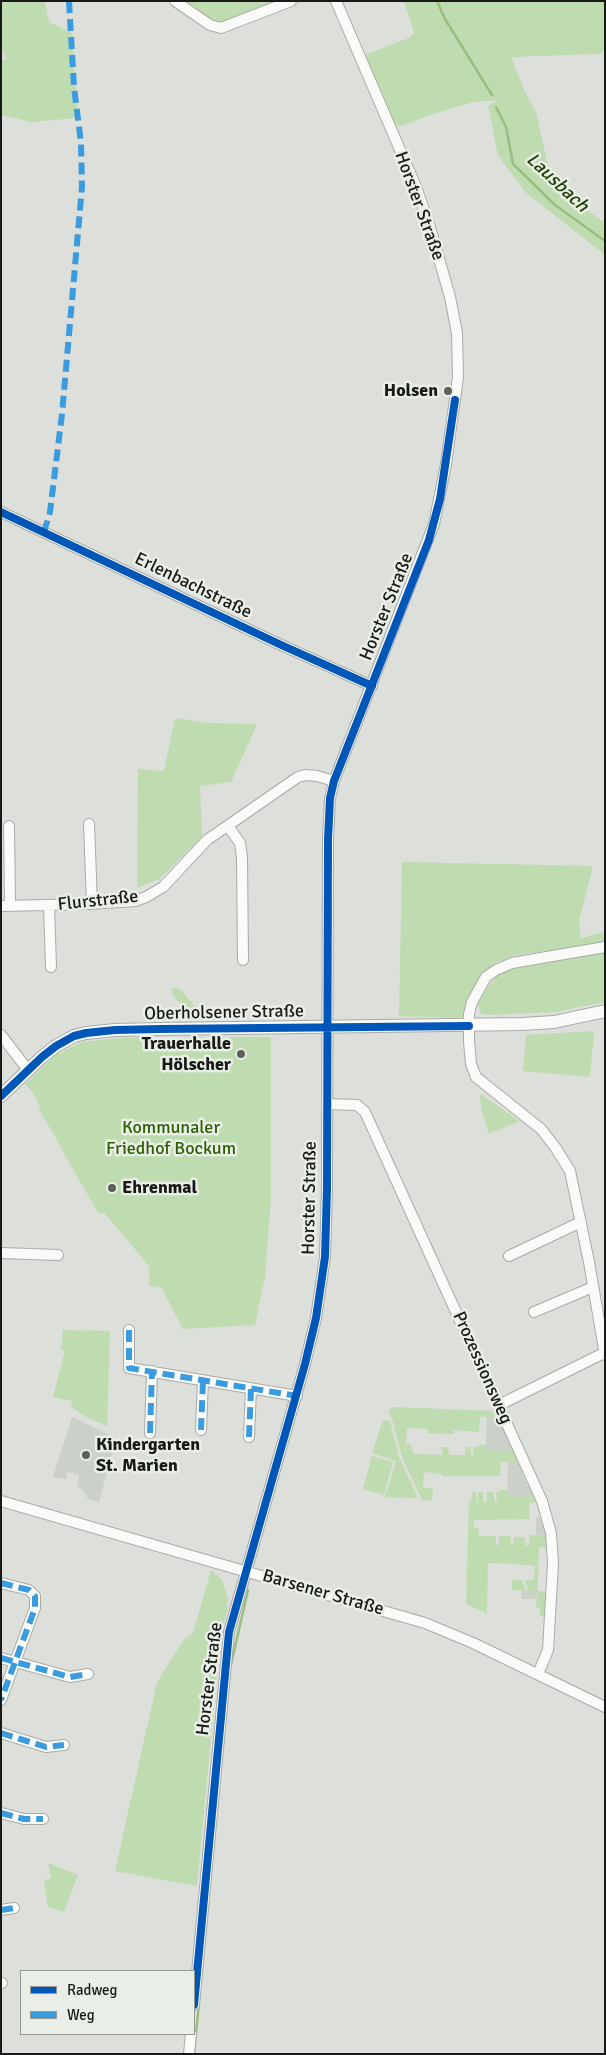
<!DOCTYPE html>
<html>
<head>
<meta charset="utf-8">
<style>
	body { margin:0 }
	#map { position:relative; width:606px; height:2055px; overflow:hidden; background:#dcdfda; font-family:Signika,sans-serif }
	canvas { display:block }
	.frame { position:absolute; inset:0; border:2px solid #181a17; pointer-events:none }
	.legend { position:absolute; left:20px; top:1970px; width:175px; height:65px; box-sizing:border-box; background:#e9eee6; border:1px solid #959993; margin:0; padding:6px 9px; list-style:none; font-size:15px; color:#181a17 }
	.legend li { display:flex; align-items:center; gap:10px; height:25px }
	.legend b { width:25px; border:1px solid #959993 }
</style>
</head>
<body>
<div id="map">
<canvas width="606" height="2055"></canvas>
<div class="frame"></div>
<ul class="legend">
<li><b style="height:6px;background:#0057b8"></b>Radweg</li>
<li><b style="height:6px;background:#3b9bdf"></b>Weg</li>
</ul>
</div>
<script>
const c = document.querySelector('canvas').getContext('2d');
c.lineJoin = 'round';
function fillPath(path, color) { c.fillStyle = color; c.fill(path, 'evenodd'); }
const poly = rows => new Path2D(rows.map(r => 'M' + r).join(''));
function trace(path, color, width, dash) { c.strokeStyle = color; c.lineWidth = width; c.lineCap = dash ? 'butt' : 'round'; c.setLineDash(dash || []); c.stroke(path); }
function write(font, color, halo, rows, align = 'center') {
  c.font = font + ' Signika,sans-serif'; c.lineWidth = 5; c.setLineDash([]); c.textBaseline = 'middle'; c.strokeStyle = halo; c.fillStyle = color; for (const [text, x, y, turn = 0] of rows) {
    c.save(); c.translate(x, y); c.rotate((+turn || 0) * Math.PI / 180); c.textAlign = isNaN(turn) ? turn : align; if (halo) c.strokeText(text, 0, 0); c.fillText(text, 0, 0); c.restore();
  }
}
fillPath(poly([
	[496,1416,506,1434,511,1448,510,1452,486,1451,487,1417],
	[72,1417,116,1438,99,1502,88,1499,82,1489,77,1487,79,1475,67,1472,66,1479,53,1477],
	[508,1462,517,1462,529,1489,529,1497,507,1496],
	[536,1517,542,1518,546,1536,536,1535],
	[522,1591,537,1591,536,1599,521,1599]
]), '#cbd0c8');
fillPath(poly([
	[1,1,45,1,49,22,72,33,78,118,31,122,1,115,1,61,7,59,1,49],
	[180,1,282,1,218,25],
	[404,1,605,1,605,49,600,54,511,57,525,92,536,112,548,165,580,205,605,223,605,255,525,192,498,155,488,106,499,100,473,102,433,114,401,126,396,125,365,55,409,38,414,33],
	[175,718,209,723,257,724,231,782,200,786,202,837,159,879,137,888,138,769,164,771],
	[402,862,593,866,579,921,581,938,605,932,605,942,584,947,514,955,493,964,482,975,462,1018,399,1016],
	[605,951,605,1002,555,1012,488,1015,481,1014,478,1004,484,992,501,971,514,967],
	[174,987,181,990,205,1019,194,1019,173,996,171,989],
	[594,1031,590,1077,523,1071,526,1035],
	[231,1037,271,1037,271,1199,265,1276,255,1325,183,1329,161,1287,149,1286,149,1266,107,1216,104,1213,98,1213,38,1107,40,1106,32,1091,25,1084,56,1055,82,1042,119,1038],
	[480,1094,520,1121,489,1134,481,1108],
	[63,1330,110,1331,107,1426,86,1417,71,1407,72,1401,53,1397,65,1350,61,1349],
	[392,1407,495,1411,504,1430,503,1430,496,1416,480,1417,479,1432,454,1430,454,1434,428,1433,428,1429,407,1428,406,1444,410,1444,414,1454,443,1455,441,1447,448,1447,449,1455,465,1455,466,1447,471,1447,471,1455,473,1456,474,1447,479,1447,479,1444,486,1445,486,1451,510,1452,511,1448,506,1435,524,1475,517,1462,501,1462,500,1476,442,1476,442,1474,424,1472,423,1488,433,1488,432,1501,422,1500,402,1457,392,1419,388,1411],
	[383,1420,390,1421,399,1457,418,1498,385,1497,396,1461,372,1453],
	[372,1456,393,1462,384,1495,363,1489],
	[527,1481,536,1503,529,1503,529,1519,474,1520,474,1528,479,1529,479,1536,496,1536,496,1545,499,1545,499,1536,511,1536,511,1545,513,1546,514,1537,524,1537,526,1546,529,1546,529,1535,546,1536,547,1547,539,1547,538,1580,538,1591,547,1592,545,1616,540,1616,540,1608,536,1607,537,1592,528,1591,525,1580,534,1580,535,1566,512,1564,488,1563,487,1614,466,1604,469,1502,471,1502,472,1493,475,1491,476,1492,477,1502,478,1501,478,1492,483,1492,483,1502,487,1502,487,1492,493,1492,495,1502,497,1502,496,1492,500,1492,500,1490,507,1490,507,1496,529,1497,529,1489],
	[211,1570,222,1580,228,1598,227,1612,221,1633,197,1886,115,1871,157,1682,185,1638,193,1633],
	[512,1580,522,1580,526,1591,512,1590],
	[48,1863,78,1875,64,1912,48,1907,44,1880,51,1878]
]), '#bfdcb1');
trace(poly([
	[437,1,445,19,492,95],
	[496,107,506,127,513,164,555,205,605,241],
	[231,1665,248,1590],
	[194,2054,199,2003]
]), '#97bf82', 2.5);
const minor = poly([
	[175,1,210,25,221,28,291,1],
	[1,512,279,644,372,686],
	[89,824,92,904],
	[9,826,10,905],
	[228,826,240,843,242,857,243,960],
	[1,906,89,904,135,901,146,897,163,887,207,840,298,777,305,775,317,776,334,781],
	[49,906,51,967],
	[605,947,512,963,496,970,486,977,472,1002,469,1014,469,1041,471,1064,476,1077,541,1129,555,1147,570,1171,589,1262,605,1355],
	[1,1035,28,1070],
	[327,1104,357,1105,365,1112,542,1501,551,1533,553,1563,548,1650,538,1674],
	[1,1253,58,1255],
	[509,1256,581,1222],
	[534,1312,593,1287],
	[129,1330,129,1368,297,1396],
	[499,1405,604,1353],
	[201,1430,203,1380],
	[150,1433,152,1371],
	[249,1437,251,1388],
	[1,1501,425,1623,473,1643,605,1707],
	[1,1583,29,1590,35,1596,35,1608,1,1700],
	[1,1658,70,1677,88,1674],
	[1,1733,46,1747,64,1745],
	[1,1813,24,1819,43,1819],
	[1,1910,14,1908],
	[1,1983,2,1983],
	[194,2005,229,1632,305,1364,316,1318,325,1257,327,1188,328,839,330,798,334,781,434,524,446,464,458,377,457,333,450,297,429,224,416,187,336,1],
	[189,2054,191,2034]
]);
const major = poly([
	[1,1096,42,1057,56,1046,74,1036,86,1033,115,1030,160,1029,522,1024,554,1022,605,1011]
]);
trace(minor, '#a9aba8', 12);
trace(major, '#a9aba8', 14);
trace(minor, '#fafaf9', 10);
trace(major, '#fafaf9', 12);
trace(poly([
	[44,532,50,512,62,414,82,187,81,143,74,87,69,1],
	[129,1330,129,1368,297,1396],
	[201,1430,203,1380],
	[150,1433,152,1371],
	[249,1437,251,1388],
	[1,1583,29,1590,35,1596,35,1608,1,1700],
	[1,1658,70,1677,88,1674],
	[1,1733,46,1747,64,1745],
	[1,1813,24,1819,43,1819],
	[1,1910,14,1908],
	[1,1983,2,1983]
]), '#3b9bdf', 6, [12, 6]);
trace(poly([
	[1,512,279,644,372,686],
	[1,1096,42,1057,56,1046,74,1036,86,1033,115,1030,160,1029,469,1026],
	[194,2005,229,1632,305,1364,316,1318,325,1257,327,1188,328,839,330,798,334,781,429,540,440,499,455,400]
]), '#0057b8', 8);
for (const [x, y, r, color] of [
	[448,391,5,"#5d5f5b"],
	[241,1054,5,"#5d5f5b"],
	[112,1188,5,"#5d5f5b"],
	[86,1455,5,"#5d5f5b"]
]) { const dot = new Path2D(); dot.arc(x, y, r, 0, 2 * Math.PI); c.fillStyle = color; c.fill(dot); trace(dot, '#e9eee6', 2); }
write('18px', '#181a17', '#e9eee6', [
	["Horster Straße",419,206,70],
	["Erlenbachstraße",193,586,26],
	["Horster Straße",387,607,-68],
	["Flurstraße",98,901,-6],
	["Oberholsener Straße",224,1013,-1],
	["Horster Straße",310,1198,-89],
	["Prozessionsweg",482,1368,66],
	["Barsener Straße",323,1593,16],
	["Horster Straße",210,1679,-83]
]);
write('bold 18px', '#181a17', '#e9eee6', [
	["Holsen",438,391],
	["Trauerhalle",231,1044],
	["Hölscher",231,1065],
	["Ehrenmal",122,1188,"left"],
	["Kindergarten",96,1445,"left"],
	["St. Marien",96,1466,"left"]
], 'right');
write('18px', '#2c5f02', '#e9eee6', [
	["Kommunaler",171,1128],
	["Friedhof Bockum",171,1149]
]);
write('italic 19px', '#1f4306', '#e9eee6', [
	["Lausbach",557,183,43]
]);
</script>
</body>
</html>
